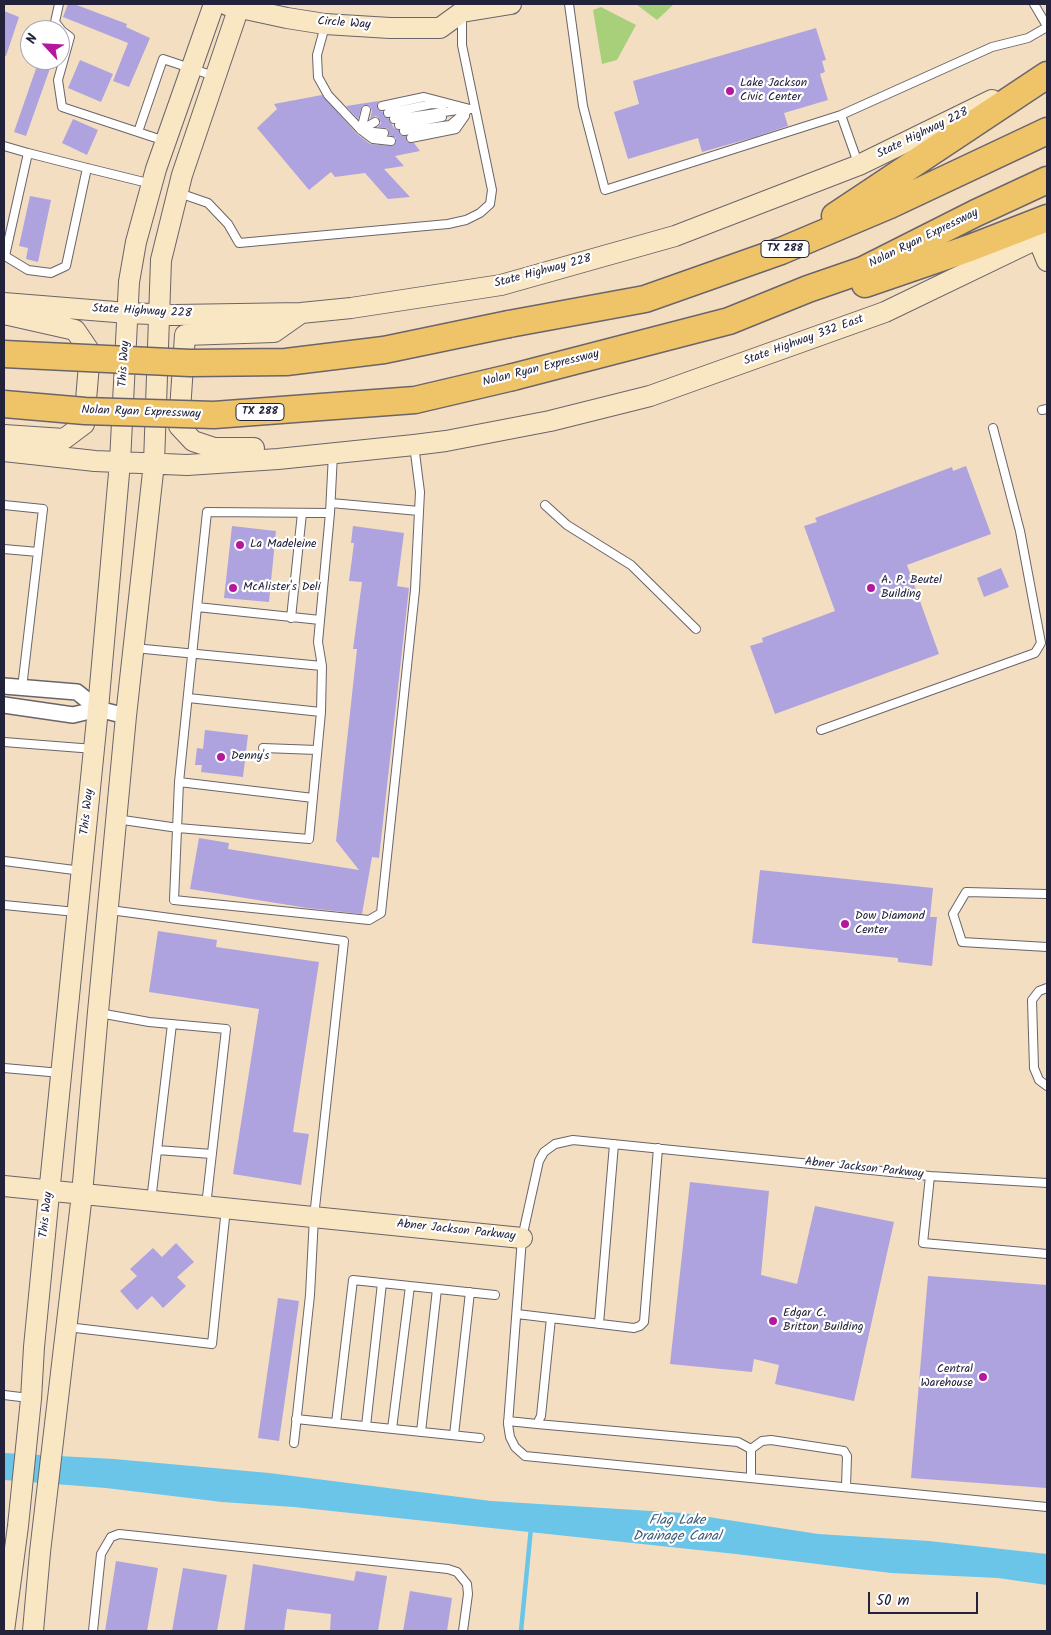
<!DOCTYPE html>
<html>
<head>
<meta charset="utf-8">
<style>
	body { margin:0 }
	#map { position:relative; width:1051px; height:1635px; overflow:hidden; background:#f3dec1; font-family:Kalam,sans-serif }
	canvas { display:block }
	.frame { position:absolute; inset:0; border:5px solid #22223b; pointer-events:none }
	.north { position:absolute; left:20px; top:20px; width:50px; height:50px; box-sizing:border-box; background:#fff; border:1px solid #a7a7b1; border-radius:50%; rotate:295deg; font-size:14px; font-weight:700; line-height:20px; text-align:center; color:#22223b }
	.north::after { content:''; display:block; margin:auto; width:18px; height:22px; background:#b5179e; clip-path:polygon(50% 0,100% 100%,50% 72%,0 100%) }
	.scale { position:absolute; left:868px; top:1592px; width:110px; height:22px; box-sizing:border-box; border:2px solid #22223b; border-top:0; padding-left:6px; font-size:15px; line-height:18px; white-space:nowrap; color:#22223b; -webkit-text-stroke:4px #fff; paint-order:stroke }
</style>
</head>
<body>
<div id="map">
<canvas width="1051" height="1635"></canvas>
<div class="frame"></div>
<div class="north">N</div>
<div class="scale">50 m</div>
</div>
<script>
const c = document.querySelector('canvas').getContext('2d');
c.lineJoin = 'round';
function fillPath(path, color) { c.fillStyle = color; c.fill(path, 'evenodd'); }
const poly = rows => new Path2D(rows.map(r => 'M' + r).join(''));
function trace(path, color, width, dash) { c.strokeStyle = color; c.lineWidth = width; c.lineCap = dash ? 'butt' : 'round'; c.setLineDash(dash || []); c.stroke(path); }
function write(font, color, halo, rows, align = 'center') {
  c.font = font + ' Kalam,sans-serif'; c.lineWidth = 4.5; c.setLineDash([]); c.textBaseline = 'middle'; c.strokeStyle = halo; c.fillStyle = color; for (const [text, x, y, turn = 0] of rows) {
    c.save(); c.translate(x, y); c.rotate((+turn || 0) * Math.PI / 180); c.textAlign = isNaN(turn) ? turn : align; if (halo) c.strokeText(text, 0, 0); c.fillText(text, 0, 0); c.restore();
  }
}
fillPath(poly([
	[636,4,674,4,657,20],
	[601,7,636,25,617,60,602,64,593,10]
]), '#a8d07a');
fillPath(poly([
	[4,1453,114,1459,269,1473,491,1501,683,1513,818,1534,929,1541,1047,1554,1047,1585,998,1578,891,1573,736,1554,294,1507,222,1502,106,1488,4,1480]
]), '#6ac5e8');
trace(poly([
	[521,1631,531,1528]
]), '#6ac5e8', 4.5);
fillPath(poly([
	[68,4,74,4,127,24,126,27,150,38,129,87,113,81,128,43,63,17],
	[4,11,19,17,6,56,4,56],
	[816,28,826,60,822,61,825,72,820,74,828,100,784,113,788,126,755,137,702,152,698,138,628,159,614,112,639,104,633,81],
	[39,60,53,60,26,136,14,132],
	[80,60,113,74,101,102,68,88],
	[322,95,357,134,370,144,393,146,396,142,396,138,389,135,389,131,387,128,378,127,381,123,378,117,375,116,370,119,372,111,370,106,365,105,362,106,358,119,346,106,379,101,377,105,378,109,383,112,384,116,389,119,394,128,399,130,400,135,406,136,407,142,414,143,420,151,395,156,404,166,384,169,410,197,388,199,365,173,335,177,331,172,309,190,257,128,277,109,274,104],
	[73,119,98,130,87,155,62,143],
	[30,196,51,200,38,262,26,259,28,248,19,246],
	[966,466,991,534,907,565,939,654,775,714,750,646,763,642,762,638,835,611,804,526,817,522,815,518,952,467,953,471],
	[232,526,276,531,269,602,224,598],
	[353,526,404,533,397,586,409,588,379,858,372,857,362,914,307,908,190,889,199,838,229,843,228,849,359,870,336,841,357,649,353,649,362,582,349,581,354,543,351,543],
	[1001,568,1009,587,984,597,977,578],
	[205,730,248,735,243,777,201,772,202,765,195,765,197,748,203,749],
	[760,870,933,888,930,917,937,917,932,966,898,962,898,958,752,943],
	[158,931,217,940,216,947,319,962,293,1132,309,1134,301,1185,233,1174,259,1009,149,992],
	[690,1182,769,1191,761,1275,797,1284,815,1206,894,1222,854,1401,775,1384,779,1365,754,1359,752,1372,670,1364],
	[176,1243,194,1262,177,1277,186,1286,163,1308,152,1296,137,1310,120,1291,137,1276,130,1269,153,1248,162,1257],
	[928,1276,1047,1285,1047,1468,1046,1488,911,1478],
	[278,1298,299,1301,279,1441,258,1438],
	[116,1561,158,1568,147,1631,105,1631],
	[253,1564,354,1581,356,1571,387,1576,378,1631,330,1631,331,1614,287,1609,284,1631,244,1631],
	[183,1568,227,1575,217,1631,172,1631],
	[410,1591,452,1598,447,1631,403,1631]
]), '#aea3df');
const lane = poly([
	[59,4,55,22,62,31,70,37,58,80,62,107,165,141],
	[569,4,583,106,605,190,841,115,858,163],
	[1034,4,1047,26],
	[325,26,317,55,318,77,328,95,361,130,373,139,391,141],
	[382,106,424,97,470,109],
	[388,113,432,104,443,105],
	[841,115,992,47,1028,38,1047,27],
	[394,119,465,109],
	[399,125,442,117],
	[361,130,366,110],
	[361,130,375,122],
	[363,131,384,133],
	[404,131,450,125,468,110],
	[138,132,163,59,214,76],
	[411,138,456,129,465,116],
	[4,146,28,153],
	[87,168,66,266,51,273,28,270,5,256,28,153,87,168,152,184],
	[179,193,208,203,228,224,239,243,448,224,466,220,480,213,490,204,492,190,462,45,462,15],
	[1042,410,1047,409],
	[331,503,419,511],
	[4,505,43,509,22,688],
	[545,505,567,525,631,565,696,629],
	[4,549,38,552],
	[197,607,207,512,330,513],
	[291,618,302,513],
	[320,620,197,607,179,782,174,900,369,920,381,913,415,590,420,492,414,445],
	[134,648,322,666],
	[188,698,321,712],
	[821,730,1035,653,1041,643,1020,531,993,428],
	[4,742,94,749],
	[263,748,317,750],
	[179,782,313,798],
	[116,819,178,828,309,839,321,712,322,666,318,642,330,513,333,454],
	[4,861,82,871],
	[1047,894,966,892,953,914,962,942,1047,947],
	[4,905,76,912],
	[110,910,344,941,314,1217,310,1295,294,1443],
	[1047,988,1039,991,1032,1000,1034,1068,1039,1080,1047,1086],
	[99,1013,149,1022,226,1029,206,1206],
	[4,1068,61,1073],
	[157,1150,212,1154],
	[930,1176,923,1243,1047,1254],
	[1047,1183,930,1176,573,1140,555,1144,544,1152,539,1161,522,1238,508,1424,510,1437,515,1447,525,1456,1047,1507],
	[151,1201,172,1024],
	[517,1314,634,1328,640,1326,644,1322,658,1148],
	[599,1324,614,1144],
	[67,1327,212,1344,226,1208],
	[4,1395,29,1398],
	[296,1419,480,1438],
	[508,1421,537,1424,541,1416,551,1318],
	[336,1423,353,1280,495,1295],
	[537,1424,738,1442,751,1449,751,1478],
	[366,1426,382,1283],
	[392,1429,410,1286],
	[421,1432,437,1289],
	[454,1435,470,1292],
	[751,1449,762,1441,771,1440,844,1451,847,1456,846,1487],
	[93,1631,101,1554,111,1537,119,1534,448,1569,457,1572,467,1584,468,1594,463,1631]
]);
const street = poly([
	[4,686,77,692,98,709,126,716],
	[4,705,73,715,98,709]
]);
const secondary = poly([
	[227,5,287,18,325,24,390,28,440,28,462,12,511,4],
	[1038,239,1047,261],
	[4,303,128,313,175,315,301,313,351,308,501,285,675,236,859,165,992,100],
	[4,314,75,330,90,352,84,424,64,439,4,435],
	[254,448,214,448,193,441,179,426,185,335,274,332,301,313],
	[4,451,95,461,187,465,278,459,414,445,446,441,550,421,650,396,885,312,1047,234],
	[4,1186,522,1238],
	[4,1631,18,1526,31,1399,34,1347,47,1214,98,709,120,462,129,282,136,242,156,169,214,4],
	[33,1631,40,1552,82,1194,98,1012,126,716,154,463,161,260,182,175,240,4]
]);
const highway = poly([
	[835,216,1047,75],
	[865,284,970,248,1047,218],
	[509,324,645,299,781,251,890,205,1047,131],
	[513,377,729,321,808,289,863,270,976,213,1047,180]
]);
trace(lane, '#6b646a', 10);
trace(street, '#6b646a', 18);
trace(secondary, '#6b646a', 22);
trace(highway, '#6b646a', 29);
trace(lane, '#fff', 8);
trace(street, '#fff', 15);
trace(secondary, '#f9e7c3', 20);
trace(highway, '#efc469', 26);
const highwayBridge = poly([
	[4,354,190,363,286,362,384,350,509,324],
	[4,404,85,411,214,415,415,400,513,377]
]);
trace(highwayBridge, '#6b646a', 29, []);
trace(highwayBridge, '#efc469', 26);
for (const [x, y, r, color] of [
	[730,91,5,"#b5179e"],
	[240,545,5,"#b5179e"],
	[233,588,5,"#b5179e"],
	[871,588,5,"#b5179e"],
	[221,757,5,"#b5179e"],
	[845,924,5,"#b5179e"],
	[773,1321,5,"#b5179e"],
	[983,1377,5,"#b5179e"]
]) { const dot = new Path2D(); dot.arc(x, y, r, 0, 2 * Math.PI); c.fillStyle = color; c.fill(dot); trace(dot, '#fff', 2); }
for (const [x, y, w] of [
	[785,249,48],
	[260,412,48]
]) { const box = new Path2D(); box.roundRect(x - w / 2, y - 8.5, w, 17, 4); c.fillStyle = '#fff'; c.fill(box); trace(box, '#22223b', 1); }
write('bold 11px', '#22223b', null, [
	["TX 288",785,249],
	["TX 288",260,412]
]);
write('12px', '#22223b', '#fff', [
	["Circle Way",344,24,4],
	["State Highway 228",923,134,-26],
	["Nolan Ryan Expressway",924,239,-26],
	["State Highway 228",543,272,-15],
	["State Highway 228",142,312,3],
	["State Highway 332 East",804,341,-20],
	["This Way",125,364,-87],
	["Nolan Ryan Expressway",541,369,-14],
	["Nolan Ryan Expressway",141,413,2],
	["This Way",88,812,-84],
	["Abner Jackson Parkway",864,1169,6],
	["This Way",47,1215,-84],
	["Abner Jackson Parkway",456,1231,6]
]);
write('12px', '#22223b', '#fff', [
	["Lake Jackson",740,84],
	["Civic Center",740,98],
	["La Madeleine",250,545],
	["A. P. Beutel",881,581],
	["Building",881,595],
	["McAlister's Deli",243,588],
	["Denny's",231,757],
	["Dow Diamond",855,917],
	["Center",855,931],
	["Edgar C.",783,1314],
	["Britton Building",783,1328],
	["Central",973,1370,"right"],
	["Warehouse",973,1384,"right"]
], 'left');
write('italic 14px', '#3b5b78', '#fff', [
	["Flag Lake",677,1522],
	["Drainage Canal",677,1538]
]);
</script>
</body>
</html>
